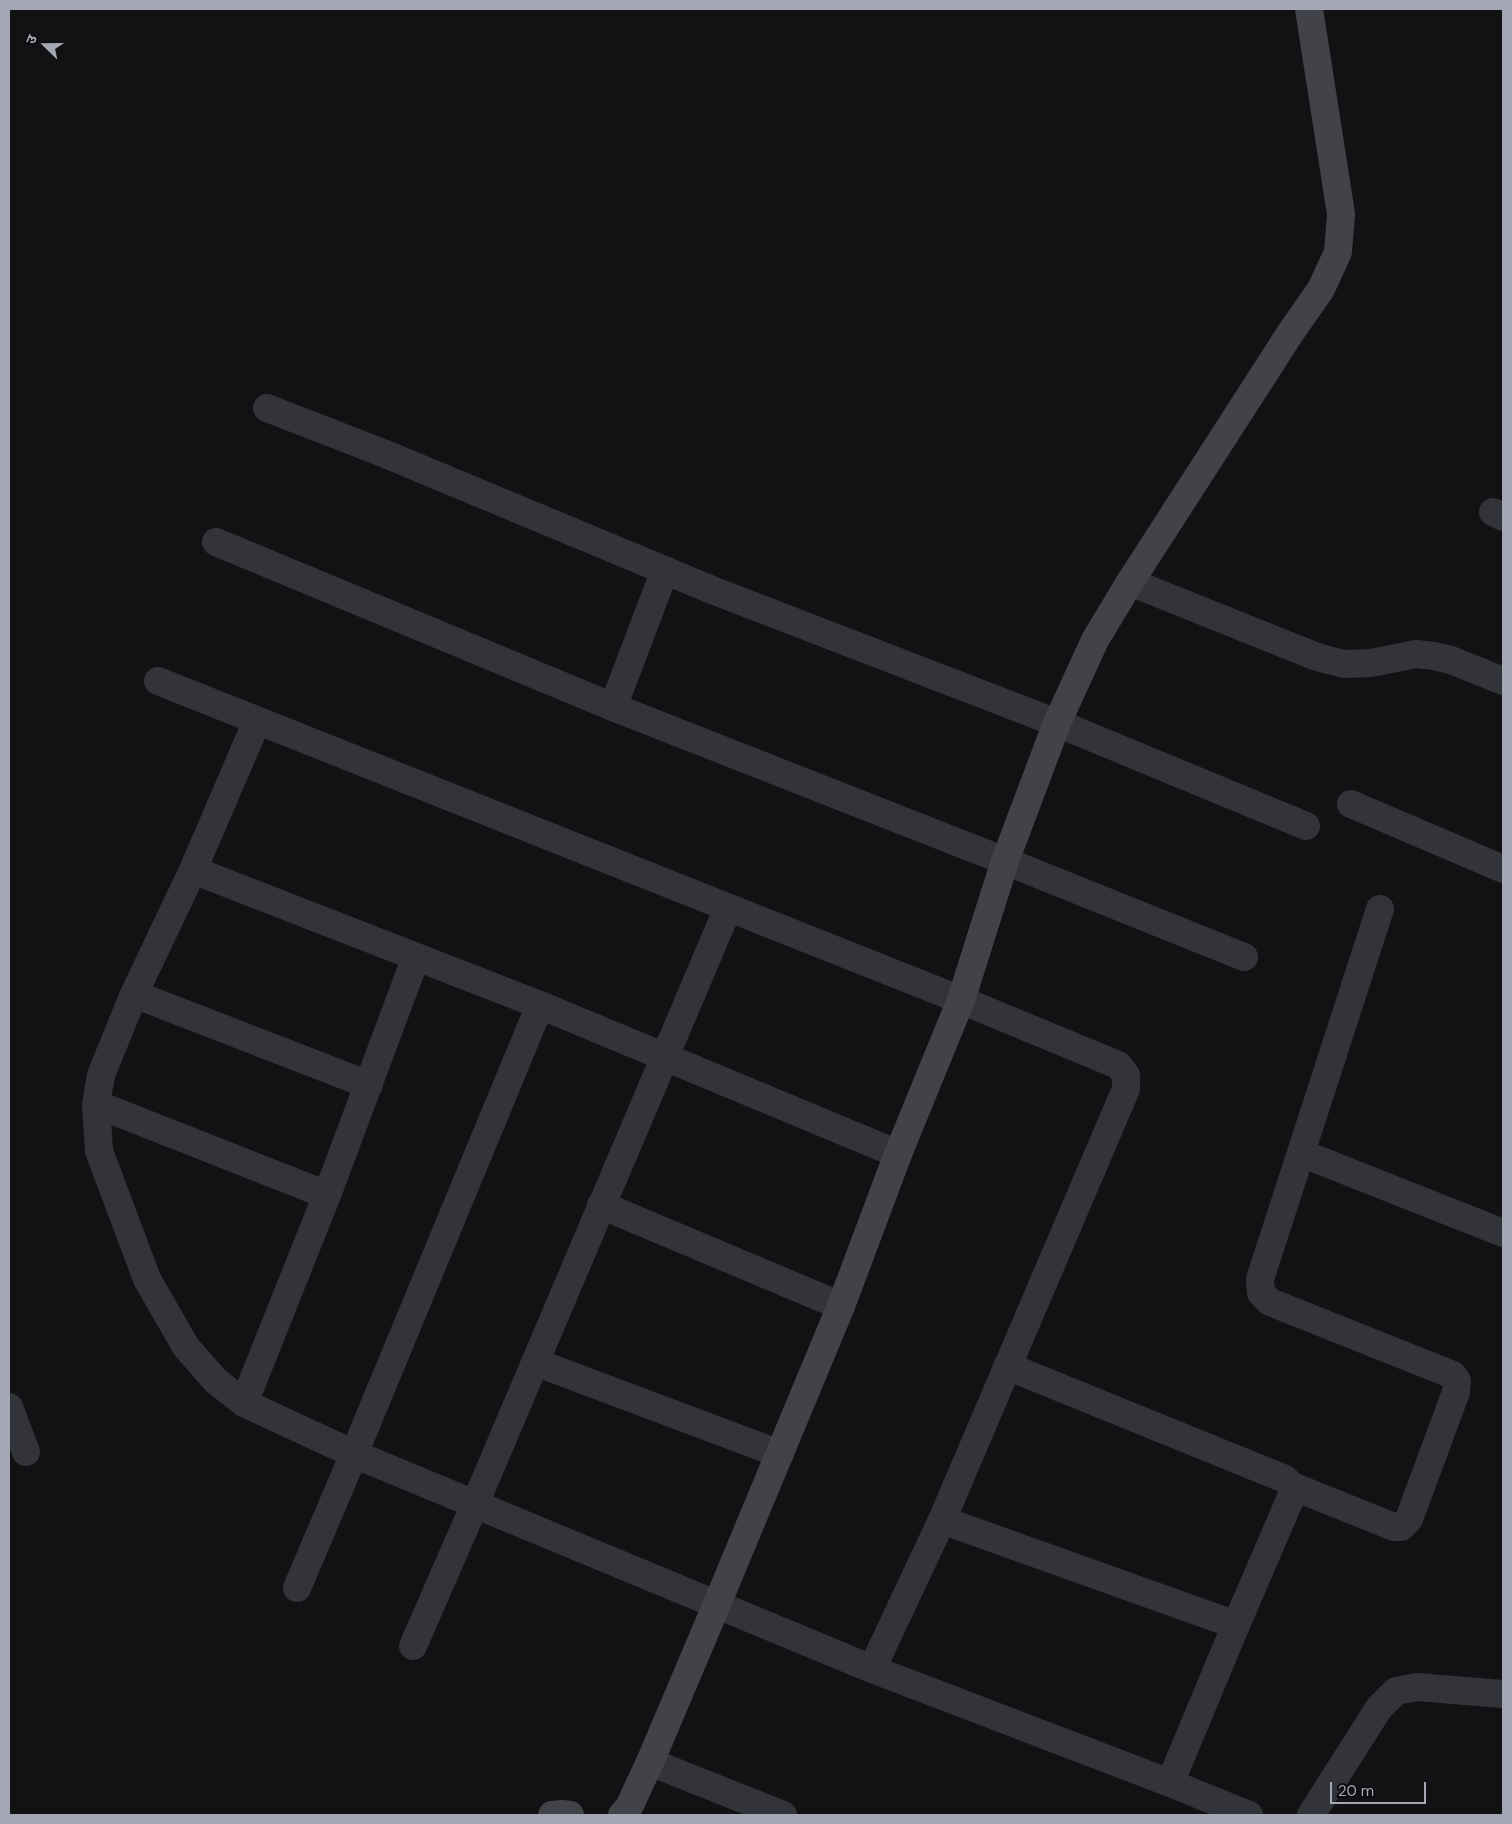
<!DOCTYPE html>
<html>
<head>
<meta charset="utf-8">
<style>
	body { margin:0 }
	#map { position:relative; width:1512px; height:1824px; overflow:hidden; background:#121214; font-family:"DM Sans","Noto Sans Devanagari",sans-serif }
	canvas { display:block }
	.frame { position:absolute; inset:0; border:10px solid #a4a8b4; pointer-events:none }
	.north { position:absolute; left:20px; top:20px; width:50px; height:50px; -webkit-text-stroke:4px #0d0d0f; paint-order:stroke; rotate:292deg; font-size:14px; font-weight:700; line-height:20px; text-align:center; color:#a4a8b4 }
	.north::after { content:''; display:block; margin:auto; width:18px; height:22px; background:#a4a8b4; clip-path:polygon(50% 0,100% 100%,50% 72%,0 100%) }
	.scale { position:absolute; left:1330px; top:1782px; width:96px; height:22px; box-sizing:border-box; border:2px solid #a4a8b4; border-top:0; padding-left:6px; font-size:15px; line-height:18px; white-space:nowrap; color:#a4a8b4; -webkit-text-stroke:4px #0d0d0f; paint-order:stroke }
</style>
</head>
<body>
<div id="map">
<canvas width="1512" height="1824"></canvas>
<div class="frame"></div>
<div class="north">उ</div>
<div class="scale">20 m</div>
</div>
<script>
const c = document.querySelector('canvas').getContext('2d');
c.lineJoin = 'round';
const poly = rows => new Path2D(rows.map(r => 'M' + r).join(''));
function trace(path, color, width, dash) { c.strokeStyle = color; c.lineWidth = width; c.lineCap = dash ? 'butt' : 'round'; c.setLineDash(dash || []); c.stroke(path); }
trace(poly([
	[267,408,383,453,712,590,1057,723,1306,826],
	[1493,512,1503,517],
	[216,542,613,707,1005,861,1244,957],
	[1130,582,1317,657,1344,664,1371,663,1416,654,1434,656,1451,660,1503,681],
	[158,681,961,1000,1118,1065,1126,1075,1126,1089,942,1520,872,1669],
	[613,707,665,570],
	[257,721,193,870,134,994,101,1075,96,1104,99,1151,147,1279,186,1347,216,1381,244,1403,354,1454,872,1669,1170,1783,1249,1815],
	[1351,804,1503,869],
	[193,870,540,1005,898,1154],
	[134,994,369,1085],
	[96,1104,327,1195],
	[1301,1153,1503,1233],
	[601,1205,841,1306],
	[535,1362,780,1454],
	[1007,1366,1285,1479,1292,1486,1292,1495,1236,1625,1170,1783],
	[244,1403,327,1195,416,957],
	[9,1407,26,1452],
	[1292,1486,1394,1527,1401,1527,1409,1519,1456,1392,1457,1381,1453,1375,1270,1302,1261,1293,1260,1279,1380,909],
	[942,1520,1236,1625],
	[297,1588,354,1454,540,1005],
	[413,1646,475,1504,728,908],
	[650,1762,783,1815],
	[1311,1815,1379,1708,1396,1691,1417,1687,1503,1694]
]), '#333439', 28);
trace(poly([
	[552,1815,562,1814,570,1815],
	[622,1815,629,1807,650,1762,717,1604,841,1306,898,1154,961,1000,1005,861,1057,723,1095,640,1130,582,1291,332,1321,289,1338,252,1341,214,1309,9]
]), '#414349', 28);
</script>
</body>
</html>
